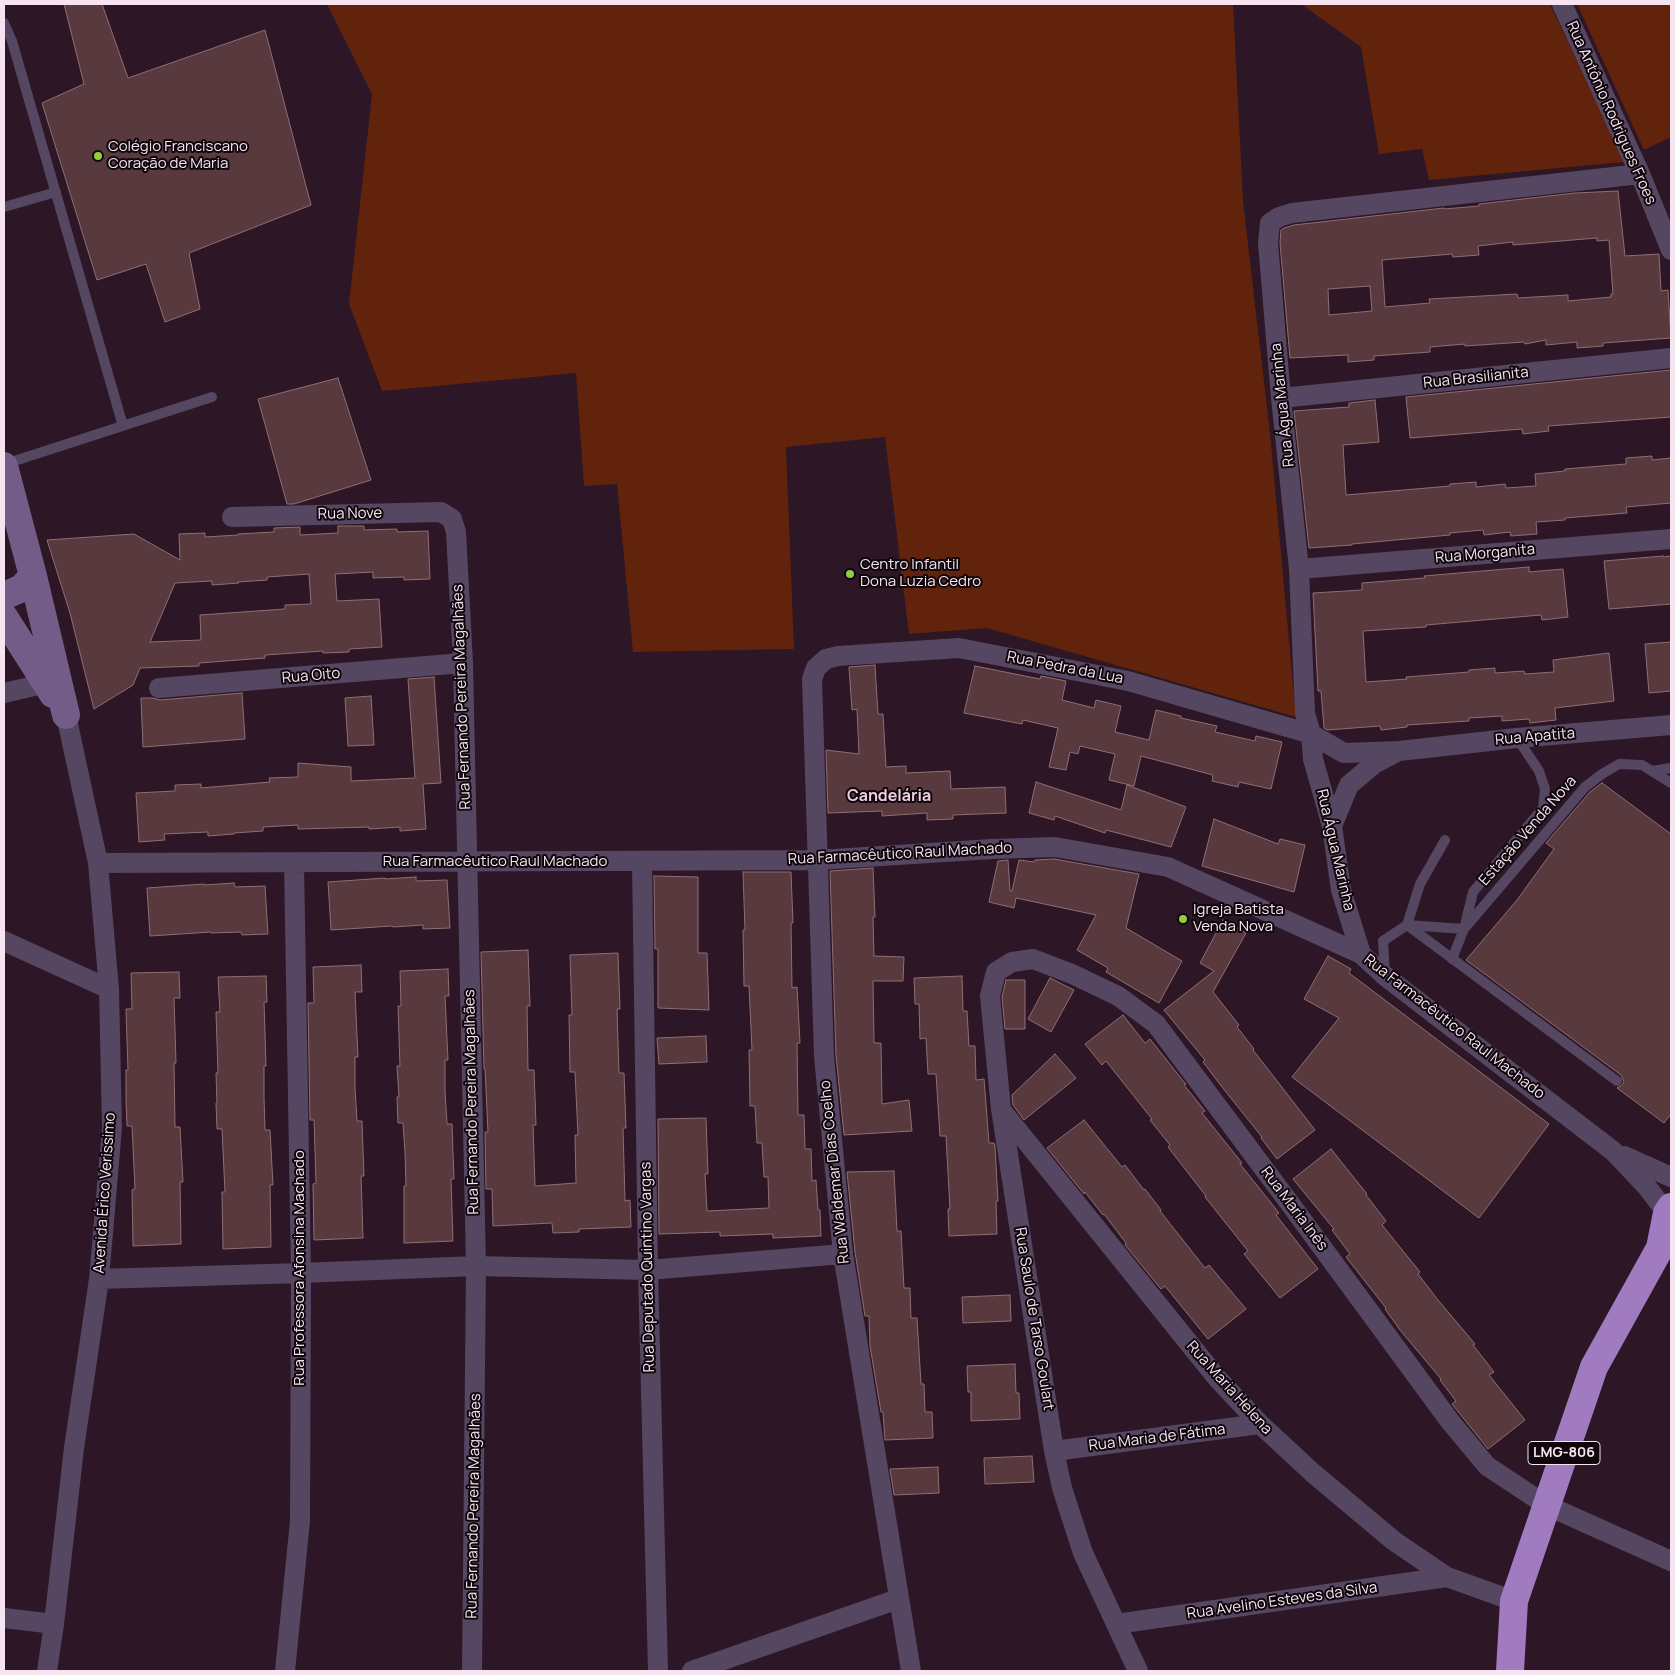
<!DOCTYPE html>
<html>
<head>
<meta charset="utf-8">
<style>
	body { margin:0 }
	#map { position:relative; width:1675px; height:1675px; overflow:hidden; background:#2d1626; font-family:Manrope,sans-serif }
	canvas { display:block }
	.frame { position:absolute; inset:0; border:5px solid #f6e5f0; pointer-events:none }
</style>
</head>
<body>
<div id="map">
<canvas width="1675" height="1675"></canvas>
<div class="frame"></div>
</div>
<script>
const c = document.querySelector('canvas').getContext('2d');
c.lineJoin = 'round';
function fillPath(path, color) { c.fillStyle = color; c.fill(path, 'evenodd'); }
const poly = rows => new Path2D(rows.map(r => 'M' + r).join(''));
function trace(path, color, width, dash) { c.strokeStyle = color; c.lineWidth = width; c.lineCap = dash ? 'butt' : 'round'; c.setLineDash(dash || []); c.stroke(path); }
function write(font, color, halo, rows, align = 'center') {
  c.font = font + ' Manrope,sans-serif'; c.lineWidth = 4; c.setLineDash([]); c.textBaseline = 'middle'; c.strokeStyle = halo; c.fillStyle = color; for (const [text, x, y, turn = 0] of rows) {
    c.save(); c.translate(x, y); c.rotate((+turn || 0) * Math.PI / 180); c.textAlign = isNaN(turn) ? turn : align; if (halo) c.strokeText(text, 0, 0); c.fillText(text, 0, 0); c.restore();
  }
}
fillPath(poly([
	[327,4,1233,4,1243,201,1270,433,1296,717,987,628,909,634,885,437,786,447,794,649,633,652,617,484,584,486,576,373,382,391,349,304,372,94],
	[1301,4,1550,4,1625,162,1429,180,1422,149,1379,154,1361,47],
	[1577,4,1671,4,1671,137,1644,150]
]), '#61230c');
const building = poly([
	[64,4,102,4,128,78,265,30,311,205,189,253,200,309,165,322,146,264,97,280,42,103,84,84,64,4],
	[1618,191,1625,256,1659,254,1661,291,1668,290,1671,338,1603,343,1603,346,1577,348,1577,342,1546,345,1546,340,1525,344,1524,342,1465,346,1465,344,1430,347,1430,352,1374,356,1374,360,1348,362,1348,355,1290,358,1280,243,1281,230,1284,228,1294,225,1444,208,1444,209,1479,206,1479,204,1575,193,1618,191],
	[1597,238,1597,241,1609,240,1613,294,1611,294,1611,297,1568,301,1568,295,1518,298,1517,294,1429,299,1430,303,1385,307,1382,260,1452,254,1453,257,1479,255,1478,246,1513,242,1513,245,1597,238],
	[1370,286,1372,311,1329,315,1328,289,1370,286],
	[1671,370,1671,417,1548,426,1549,431,1523,434,1522,429,1410,438,1406,397,1671,370],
	[338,378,371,480,294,504,287,504,258,399,338,378],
	[1375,400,1379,442,1343,445,1346,495,1450,486,1450,484,1476,482,1476,487,1505,484,1506,488,1536,486,1535,474,1565,471,1565,469,1626,464,1626,458,1652,456,1652,460,1671,458,1671,503,1626,507,1627,513,1565,518,1565,520,1536,522,1537,534,1511,536,1510,532,1484,535,1483,530,1450,533,1450,535,1352,544,1352,545,1309,548,1294,411,1349,407,1349,403,1375,400],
	[338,526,364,526,364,530,397,529,397,532,428,531,430,579,404,580,404,577,373,578,373,572,335,574,337,601,379,599,382,647,349,649,349,652,323,653,323,651,265,655,265,658,199,663,199,666,140,668,133,685,94,709,70,613,47,540,134,534,180,560,179,534,205,533,205,537,238,535,238,534,274,532,274,528,300,527,300,535,338,533,338,526],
	[309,574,311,604,285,605,285,609,200,615,201,640,150,642,175,583,212,581,212,585,239,583,238,582,267,580,267,577,309,574],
	[1663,556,1663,557,1671,556,1671,604,1609,609,1604,561,1663,556],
	[1529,567,1529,572,1563,569,1568,617,1542,620,1541,615,1426,625,1426,627,1363,631,1366,682,1407,679,1406,677,1469,672,1469,670,1495,668,1495,673,1524,671,1525,674,1554,672,1553,660,1609,653,1614,701,1555,708,1556,720,1530,723,1529,719,1502,721,1502,716,1469,718,1469,721,1407,725,1407,727,1381,730,1380,726,1327,730,1324,728,1321,691,1318,691,1313,593,1362,590,1362,583,1425,578,1424,576,1529,567],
	[1671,642,1671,691,1649,693,1645,644,1671,642],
	[875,665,878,714,883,714,886,767,906,766,906,773,950,771,951,789,1005,787,1006,813,953,815,953,819,927,820,927,813,882,816,882,811,828,813,826,750,859,754,857,709,852,710,849,667,875,665],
	[975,666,1040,679,1041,676,1066,681,1062,700,1094,708,1096,700,1121,706,1115,732,1149,740,1156,710,1181,716,1181,718,1217,726,1215,732,1255,741,1256,736,1282,742,1271,789,1239,782,1238,787,1212,781,1213,775,1141,756,1134,786,1109,780,1115,754,1080,746,1078,754,1070,752,1066,770,1049,767,1058,728,1023,720,1022,724,964,713,975,666],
	[434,677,441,783,423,784,426,829,400,831,400,827,369,829,369,827,298,829,298,825,263,827,263,831,234,833,234,834,208,836,208,832,164,834,165,840,139,842,136,793,175,791,175,785,201,784,201,788,270,782,269,778,298,777,298,763,351,767,351,781,415,778,408,679,434,677],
	[242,693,245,739,143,747,141,698,153,698,160,700,242,693],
	[371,696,374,745,348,746,345,698,371,696],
	[1036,782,1121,810,1127,785,1186,807,1171,847,1106,830,1105,833,1055,816,1054,820,1029,813,1036,782],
	[1602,783,1671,834,1671,1114,1664,1123,1617,1088,1622,1085,1624,1082,1621,1075,1466,960,1517,900,1554,849,1546,843,1590,792,1602,783],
	[1214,819,1278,844,1280,839,1305,845,1294,892,1202,866,1214,819],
	[1054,859,1139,874,1126,928,1182,961,1159,1003,1106,972,1108,968,1077,950,1096,915,1016,898,1014,908,989,902,998,861,1008,860,1010,891,1012,891,1019,860,1034,862,1035,860,1054,859],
	[873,868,875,917,873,917,874,956,904,957,903,981,873,981,874,1043,881,1043,882,1104,909,1100,912,1131,844,1135,836,1055,830,871,873,868],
	[743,872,791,872,793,923,791,923,792,988,797,987,800,1043,797,1043,798,1115,804,1115,805,1149,811,1149,812,1181,816,1180,818,1210,820,1210,821,1236,773,1238,773,1234,720,1236,720,1232,659,1234,658,1119,706,1118,708,1174,705,1174,707,1211,769,1208,768,1177,764,1177,762,1143,757,1143,755,1106,750,1106,749,1050,752,1050,749,986,744,986,743,930,745,930,743,872],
	[654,876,698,877,698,953,707,953,709,1010,658,1008,658,949,655,949,654,876],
	[416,877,416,881,447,880,450,928,423,929,423,925,393,927,392,926,331,930,328,882,385,878,385,879,416,877],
	[234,883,235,887,265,886,268,934,242,935,241,932,211,933,211,932,150,936,147,888,204,884,204,885,234,883],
	[1223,920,1246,933,1213,992,1239,1025,1237,1027,1254,1049,1253,1050,1315,1130,1277,1159,1261,1138,1262,1137,1222,1087,1203,1062,1205,1060,1164,1010,1214,971,1200,963,1223,920],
	[528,950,530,1006,527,1006,528,1070,534,1070,536,1125,533,1125,535,1186,576,1183,575,1135,578,1135,575,1072,570,1072,569,1015,572,1015,570,955,618,953,620,1009,617,1009,619,1073,624,1073,626,1128,623,1128,625,1201,630,1200,631,1227,579,1229,579,1232,553,1233,552,1223,493,1226,492,1189,486,1189,485,1132,488,1132,485,1069,484,1069,481,952,528,950],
	[1328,956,1351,969,1349,973,1549,1124,1479,1218,1292,1077,1339,1018,1304,999,1328,956],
	[361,965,362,992,355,992,358,1057,355,1057,355,1088,357,1121,362,1121,363,1150,364,1176,361,1176,363,1238,314,1240,313,1184,316,1183,314,1120,310,1120,308,1003,314,1003,313,967,361,965],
	[448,969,449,996,445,996,448,1060,445,1060,445,1091,447,1124,452,1124,454,1179,451,1179,453,1241,404,1243,404,1186,406,1186,405,1152,403,1123,398,1123,397,1097,399,1097,397,1066,400,1066,398,1006,401,1006,400,971,448,969],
	[179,972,180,998,174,998,176,1063,174,1063,175,1127,180,1127,183,1182,180,1182,181,1244,133,1246,132,1190,135,1189,132,1126,127,1126,126,1100,126,1070,128,1070,126,1009,132,1009,131,973,179,972],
	[266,976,267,1002,264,1002,266,1066,264,1066,264,1097,265,1130,270,1130,273,1185,270,1185,271,1247,223,1249,222,1192,225,1192,222,1129,217,1129,216,1103,217,1103,216,1073,218,1073,216,1012,220,1012,218,977,266,976],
	[962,976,963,1011,967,1011,969,1046,975,1046,976,1080,984,1079,989,1143,994,1143,995,1146,998,1201,996,1201,997,1234,949,1236,948,1209,950,1209,946,1136,940,1136,936,1074,928,1074,926,1038,920,1039,919,1004,915,1004,914,978,962,976],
	[1050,978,1074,990,1051,1032,1028,1019,1050,978],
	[1006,980,1025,980,1025,1029,1005,1029,1002,997,1006,980],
	[1123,1015,1145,1043,1150,1039,1184,1082,1186,1084,1184,1085,1205,1111,1202,1113,1242,1163,1240,1164,1279,1213,1276,1215,1318,1269,1280,1298,1244,1254,1248,1251,1205,1197,1206,1196,1168,1147,1170,1145,1150,1120,1152,1119,1106,1061,1102,1065,1085,1044,1123,1015],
	[706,1036,707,1062,659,1064,657,1038,706,1036],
	[1055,1054,1076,1078,1024,1120,1013,1105,1012,1095,1055,1054],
	[1084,1120,1122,1167,1125,1165,1144,1190,1145,1189,1161,1210,1160,1211,1205,1268,1209,1265,1246,1309,1208,1339,1165,1286,1161,1289,1125,1245,1126,1243,1104,1214,1103,1215,1085,1192,1084,1194,1047,1148,1084,1120],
	[1331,1149,1367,1194,1366,1195,1386,1221,1382,1225,1420,1272,1418,1274,1438,1300,1475,1344,1473,1345,1494,1372,1489,1375,1525,1420,1488,1449,1452,1404,1456,1401,1440,1380,1441,1379,1400,1330,1385,1309,1386,1308,1346,1257,1350,1254,1332,1230,1334,1229,1293,1179,1331,1149],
	[894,1171,897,1231,901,1231,904,1288,910,1288,911,1318,917,1318,921,1384,924,1384,925,1412,932,1412,933,1438,885,1440,883,1412,881,1412,870,1346,869,1316,865,1316,855,1252,847,1172,894,1171],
	[1010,1295,1011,1321,963,1323,962,1297,1010,1295],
	[1015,1364,1016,1393,1019,1393,1020,1419,971,1421,971,1392,968,1392,967,1366,1015,1364],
	[1032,1456,1034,1482,985,1484,984,1458,1032,1456],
	[938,1467,939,1493,894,1495,890,1469,938,1467]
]);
fillPath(building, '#58393e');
trace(building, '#906e73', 1);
trace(poly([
	[4,23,12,41,123,426],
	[4,207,56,192],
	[5,464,212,397],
	[1652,771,1671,768],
	[1407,925,1617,1081],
	[1407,925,1464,929],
	[1464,929,1585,787,1602,774,1619,764,1642,765,1671,783],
	[1452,959,1464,929,1473,892,1543,808,1545,789,1539,771,1517,738],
	[1385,975,1383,941,1407,925,1420,884,1445,840]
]), '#554662', 10);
trace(poly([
	[1562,4,1640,174,1671,250],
	[1281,398,1671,358],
	[232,517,441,512,452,519,456,532,463,663,476,1266,472,1671],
	[1299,569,1671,539],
	[159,688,463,663],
	[4,693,47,683],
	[1332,826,1349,785,1374,764,1395,753],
	[642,862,648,1270,658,1671],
	[98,863,818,860,992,849,1055,847,1168,867,1361,954,1385,976,1613,1151,1647,1187,1667,1213,1671,1223],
	[4,941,109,989],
	[1361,954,1341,890,1332,826,1313,759,1311,734,1305,713,1299,569,1281,398,1268,243,1270,223,1279,217,1292,213,1640,174],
	[1002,1111,1217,1378,1260,1424,1314,1474,1394,1541,1447,1577,1514,1601],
	[1624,1156,1671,1177],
	[99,1279,301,1273,476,1266,648,1270,843,1254],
	[1054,1451,1260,1424],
	[4,1618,54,1624],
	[1116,1624,1447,1577],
	[47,1671,54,1624,74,1448,99,1279,112,1128,109,989,98,863,66,715],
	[285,1671,300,1521,301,1273,294,863],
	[692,1671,898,1599],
	[911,1671,843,1254,824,1056,812,679,816,668,826,659,838,656,959,648,1128,681,1311,734,1344,753,1399,751,1517,738,1671,725],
	[1138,1671,1083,1553,1062,1488,1054,1451,1001,1109,990,996,996,972,1012,962,1033,959,1072,974,1118,996,1156,1024,1291,1205,1449,1420,1487,1466,1546,1505,1671,1561]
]), '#554662', 20);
trace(poly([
	[4,466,33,576,66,715],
	[4,596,22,588,33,576],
	[4,617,53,694]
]), '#745c88', 28);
trace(poly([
	[1660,1248,1667,1213,1671,1207],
	[1510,1671,1514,1601,1594,1367,1660,1248,1671,1237]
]), '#a07bbf', 28);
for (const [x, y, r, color] of [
	[98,156,5,"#91cd3f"],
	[850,574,5,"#91cd3f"],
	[1183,919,5,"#91cd3f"]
]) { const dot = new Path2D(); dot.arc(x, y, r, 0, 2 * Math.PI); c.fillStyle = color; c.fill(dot); trace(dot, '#0f060c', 2); }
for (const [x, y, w] of [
	[1564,1453,72]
]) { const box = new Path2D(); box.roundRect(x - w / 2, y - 11.5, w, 23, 4); c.fillStyle = '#0f060c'; c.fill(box); trace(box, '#f6e5f0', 1); }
write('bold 14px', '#f6e5f0', null, [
	["LMG-806",1564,1453]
]);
write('15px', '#f6e5f0', '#0f060c', [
	["Rua Antônio Rodrigues Froes",1611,113,66],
	["Rua Brasilianita",1476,378,-6],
	["Rua Água Marinha",1283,405,-96],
	["Rua Nove",350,514,-1],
	["Rua Morganita",1485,554,-5],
	["Rua Pedra da Lua",1065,668,11],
	["Rua Oito",311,676,-5],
	["Rua Fernando Pereira Magalhães",462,697,-92],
	["Rua Apatita",1535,737,-5],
	["Estação Venda Nova",1528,831,-49],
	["Rua Água Marinha",1335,850,77],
	["Rua Farmacêutico Raul Machado",900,854,-3],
	["Rua Farmacêutico Raul Machado",495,862],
	["Rua Farmacêutico Raul Machado",1454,1027,38],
	["Rua Fernando Pereira Magalhães",472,1102,-91],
	["Rua Waldemar Dias Coelho",835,1172,-96],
	["Avenida Érico Verissimo",105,1193,-86],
	["Rua Maria Inês",1294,1209,53],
	["Rua Deputado Quintino Vargas",648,1267,-91],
	["Rua Professora Afonsina Machado",300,1268,-90],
	["Rua Saulo de Tarso Goulart",1034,1319,81],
	["Rua Maria Helena",1229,1388,48],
	["Rua Maria de Fátima",1157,1438,-7],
	["Rua Fernando Pereira Magalhães",474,1506,-89],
	["Rua Avelino Esteves da Silva",1282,1601,-8]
]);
write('15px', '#f6e5f0', '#0f060c', [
	["Colégio Franciscano",108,147],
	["Coração de Maria",108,164],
	["Centro Infantil",860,565],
	["Dona Luzia Cedro",860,582],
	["Igreja Batista",1193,910],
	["Venda Nova",1193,927]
], 'left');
write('bold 16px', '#edcee2', '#0f060c', [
	["Candelária",889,797]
]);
</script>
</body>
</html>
